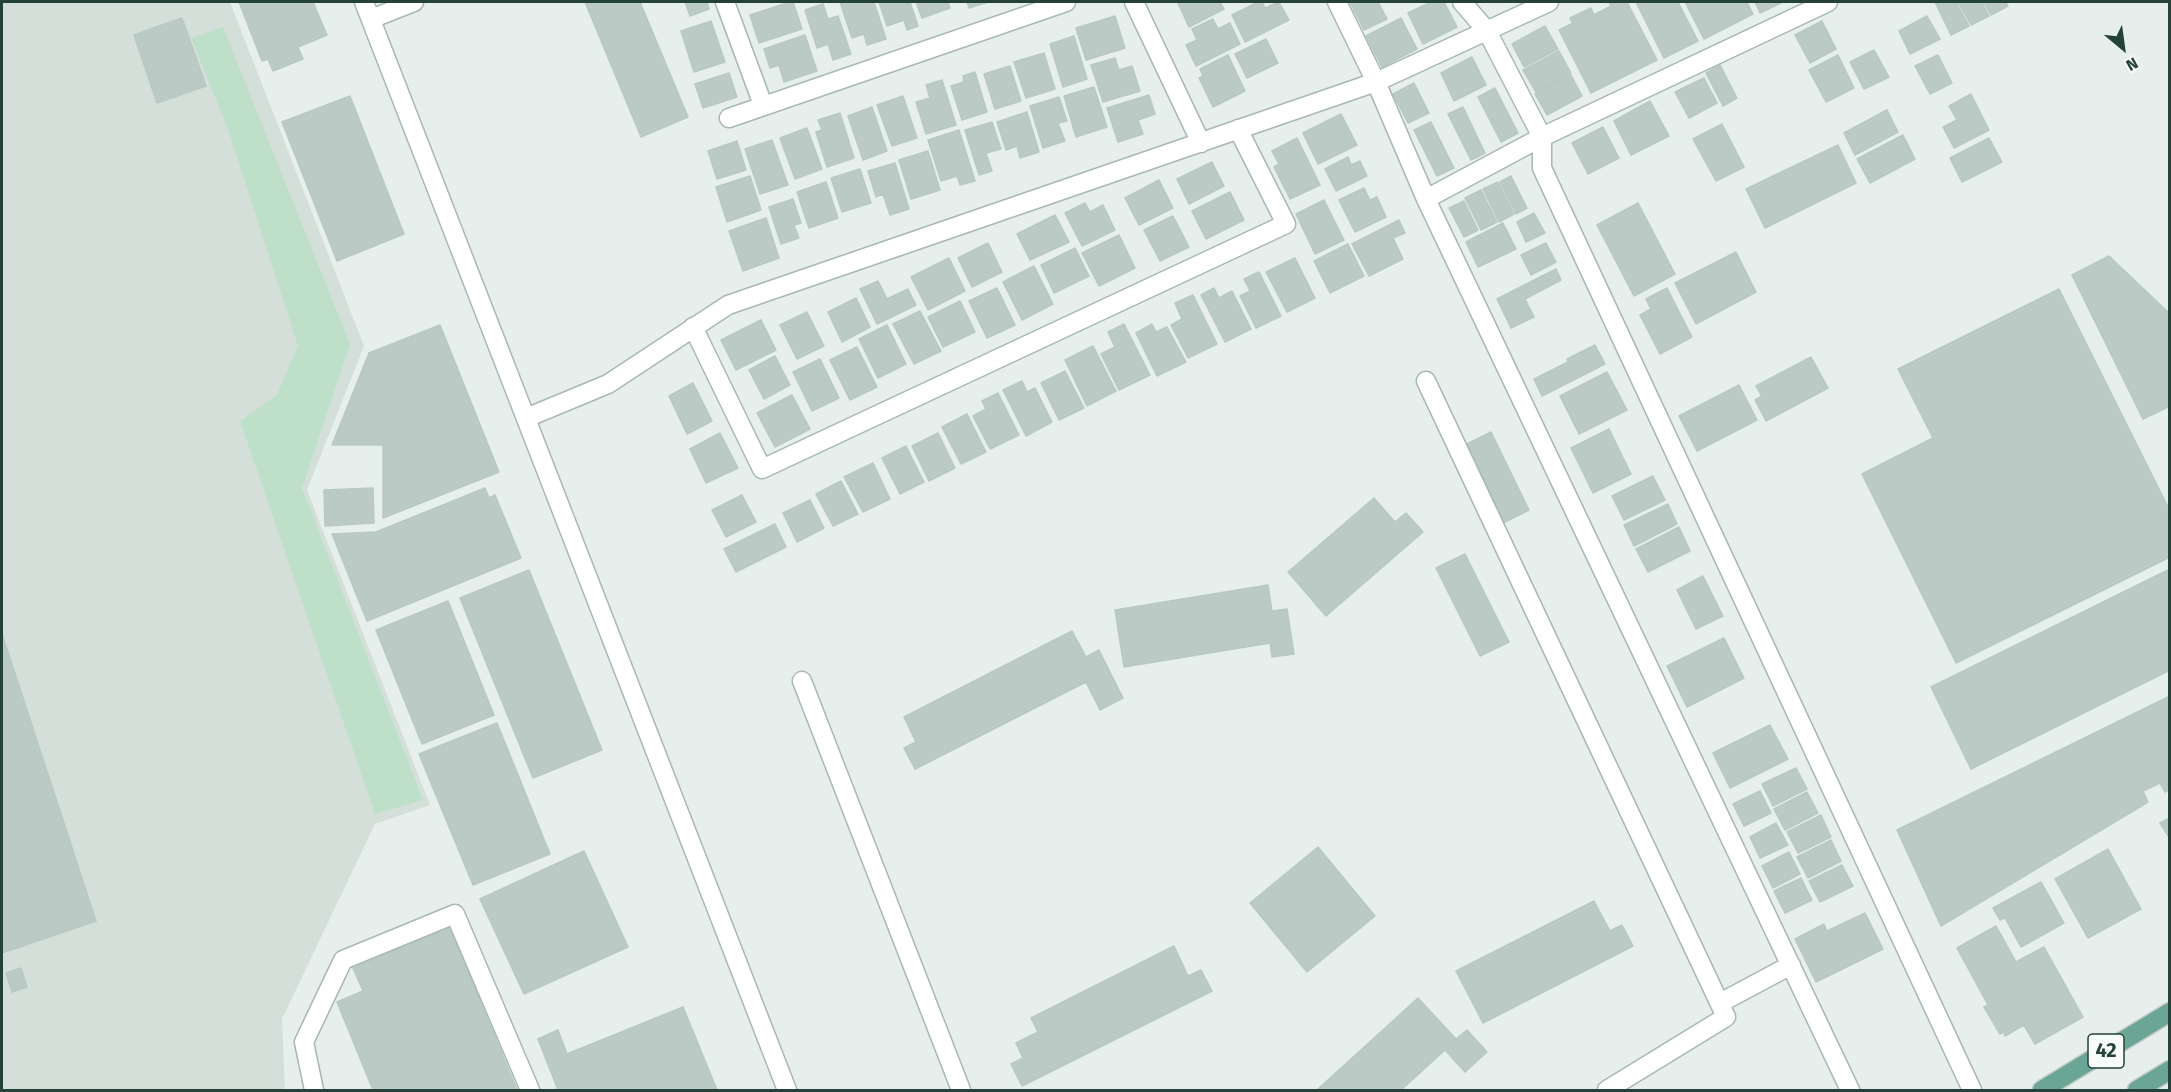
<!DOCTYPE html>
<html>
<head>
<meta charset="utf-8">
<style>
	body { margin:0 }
	#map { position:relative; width:2171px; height:1092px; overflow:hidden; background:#e6efeb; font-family:"Fira Sans",sans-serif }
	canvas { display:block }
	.frame { position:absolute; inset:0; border:3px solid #24423a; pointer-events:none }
	.north { position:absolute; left:2093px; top:18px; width:60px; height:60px; -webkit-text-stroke:4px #f7fbf9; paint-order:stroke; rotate:151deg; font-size:16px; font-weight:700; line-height:24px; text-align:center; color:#24423a }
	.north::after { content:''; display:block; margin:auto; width:21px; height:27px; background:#24423a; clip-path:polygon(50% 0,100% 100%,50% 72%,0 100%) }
</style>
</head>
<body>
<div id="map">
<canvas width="2171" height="1092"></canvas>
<div class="frame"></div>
<div class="north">N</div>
</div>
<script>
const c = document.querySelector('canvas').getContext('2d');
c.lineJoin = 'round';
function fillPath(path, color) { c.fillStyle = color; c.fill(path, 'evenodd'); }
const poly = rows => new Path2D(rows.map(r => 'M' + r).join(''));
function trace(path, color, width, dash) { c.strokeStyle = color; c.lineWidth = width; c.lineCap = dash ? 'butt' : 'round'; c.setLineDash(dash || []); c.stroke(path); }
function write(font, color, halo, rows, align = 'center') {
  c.font = font + ' "Fira Sans",sans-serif'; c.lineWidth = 6; c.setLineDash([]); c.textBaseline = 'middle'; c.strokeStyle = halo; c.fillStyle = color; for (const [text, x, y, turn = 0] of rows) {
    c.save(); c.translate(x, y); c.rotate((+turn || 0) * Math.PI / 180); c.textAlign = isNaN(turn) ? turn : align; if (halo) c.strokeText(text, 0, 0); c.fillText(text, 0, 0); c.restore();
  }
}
fillPath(poly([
	[2,2,230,2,364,346,307,490,430,805,375,824,282,1019,285,1090,2,1090]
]), '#d4dfda');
fillPath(poly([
	[223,27,350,344,302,488,423,800,375,814,240,421,277,395,298,346,228,129,191,38]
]), '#bfe0c8');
const building = poly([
	[239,2,313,2,327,35,298,47,303,59,273,71,268,59,262,61,239,2],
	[585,2,640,2,688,117,641,137,585,2],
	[685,2,707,2,709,9,690,16,685,2],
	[790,2,793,2,802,29,759,43,750,15,790,2],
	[840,2,874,2,886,39,867,45,864,34,852,38,840,2],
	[879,2,910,2,918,26,907,30,904,20,887,26,879,2],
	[916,2,948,2,950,8,922,18,916,2],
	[967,2,988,2,969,8,967,2],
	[1181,2,1220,2,1224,9,1189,27,1178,3,1181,2],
	[1258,2,1262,2,1265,8,1279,2,1289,20,1245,42,1232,15,1258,2],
	[1350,2,1378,2,1387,19,1364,30,1350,2],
	[1431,2,1444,2,1457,27,1423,44,1408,13,1431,2],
	[1609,2,1627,2,1657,60,1591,93,1559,30,1573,23,1570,18,1591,8,1594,15,1611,6,1609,2],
	[1636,2,1678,2,1698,41,1664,58,1636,2],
	[1685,2,1747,2,1753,14,1704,39,1685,2],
	[1755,2,1783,2,1760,13,1755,2],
	[1935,2,1956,2,1969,26,1951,35,1935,2],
	[1958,2,1982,2,1989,16,1971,25,1958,2],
	[1984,2,2006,2,2008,6,1991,15,1984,2],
	[823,4,828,19,838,16,851,54,833,60,828,44,817,48,805,10,823,4],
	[1115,16,1125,48,1086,60,1076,28,1115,16],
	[1927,16,1940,39,1910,54,1899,31,1927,16],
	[182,18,206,86,157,103,134,35,182,18],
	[1401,18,1417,49,1382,67,1366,36,1401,18],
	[1213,19,1218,29,1230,23,1240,44,1196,66,1186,45,1197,40,1192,29,1213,19],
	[711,21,725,62,694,72,681,31,711,21],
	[1822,21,1836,49,1810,63,1795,35,1822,21],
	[1545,26,1558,49,1524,67,1512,44,1545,26],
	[805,35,817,71,784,82,779,65,770,68,764,49,805,35],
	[1074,36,1087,79,1063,87,1050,44,1074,36],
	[1266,39,1278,63,1247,78,1235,54,1266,39],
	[1874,50,1889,77,1864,89,1850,62,1874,50],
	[1559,51,1571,73,1536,92,1523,70,1559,51],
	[1044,53,1055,89,1026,98,1014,62,1044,53],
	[1228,55,1245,91,1213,107,1199,78,1203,76,1200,69,1228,55],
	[1838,55,1854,88,1826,102,1809,70,1838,55],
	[1938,55,1952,83,1930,94,1915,66,1938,55],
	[1472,57,1486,85,1454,101,1441,73,1472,57],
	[1115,58,1119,70,1132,66,1140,91,1103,102,1091,65,1115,58],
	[1720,65,1737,98,1723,106,1706,73,1720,65],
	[1010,66,1021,101,995,109,984,74,1010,66],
	[975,72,987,112,962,120,951,86,964,82,963,76,975,72],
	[729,73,737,97,703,108,695,84,729,73],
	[1571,75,1582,96,1547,115,1535,94,1571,75],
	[1704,78,1717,103,1689,118,1675,92,1704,78],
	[942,80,956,125,926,134,916,102,930,98,926,85,942,80],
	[1414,83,1429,113,1408,123,1393,94,1414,83],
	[1094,87,1107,127,1076,137,1064,96,1094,87],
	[1495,88,1518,133,1501,142,1478,97,1495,88],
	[1971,94,1989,130,1954,148,1943,127,1957,120,1949,106,1971,94],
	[1149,95,1155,114,1138,120,1143,134,1118,142,1107,108,1149,95],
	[350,96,404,234,337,261,282,122,350,96],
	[903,96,917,138,892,146,877,105,903,96],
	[1059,97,1067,121,1058,123,1065,141,1043,148,1030,106,1059,97],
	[1650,101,1669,136,1631,155,1614,121,1650,101],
	[872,107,887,151,863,160,848,116,872,107],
	[1463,107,1485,153,1471,160,1448,114,1463,107],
	[1887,110,1898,132,1855,155,1844,133,1887,110],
	[1027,112,1039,152,1020,158,1017,146,1006,150,997,122,1027,112],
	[840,113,854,158,827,167,816,132,822,130,818,120,840,113],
	[1341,114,1357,145,1318,164,1303,133,1341,114],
	[992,122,1001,149,986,153,992,171,979,175,965,130,992,122],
	[1431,122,1454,168,1437,176,1414,130,1431,122],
	[1722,124,1744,167,1716,181,1693,139,1722,124],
	[1603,127,1619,158,1588,174,1572,143,1603,127],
	[807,128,822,169,795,179,780,138,807,128],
	[959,130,975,181,960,185,957,176,941,181,928,140,959,130],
	[1903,135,1915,159,1870,183,1857,159,1903,135],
	[1297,138,1320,185,1290,199,1274,167,1279,164,1272,151,1297,138],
	[1989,138,2002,162,1962,182,1950,158,1989,138],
	[772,140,788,185,760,194,745,149,772,140],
	[737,141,746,170,717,179,708,151,737,141],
	[1838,145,1856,183,1765,228,1746,189,1838,145],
	[928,151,940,190,911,199,899,160,928,151],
	[1348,157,1351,165,1360,161,1367,176,1336,191,1325,169,1348,157],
	[1212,162,1224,186,1189,204,1177,179,1212,162],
	[895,163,909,209,890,215,883,194,876,197,868,171,895,163],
	[860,169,871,203,842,212,831,178,860,169],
	[750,176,761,210,727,222,716,187,750,176],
	[1511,176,1527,208,1516,214,1500,182,1511,176],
	[1159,180,1173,208,1139,225,1125,198,1159,180],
	[826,182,838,218,809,228,797,192,826,182],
	[1498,182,1514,214,1499,222,1483,189,1498,182],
	[1364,188,1370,200,1377,197,1386,217,1355,232,1339,200,1364,188],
	[1481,190,1497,222,1481,230,1465,198,1481,190],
	[1230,192,1244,220,1206,239,1192,211,1230,192],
	[793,199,801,223,794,225,799,238,781,244,769,207,793,199],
	[1324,200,1344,240,1315,254,1296,214,1324,200],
	[1464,201,1478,230,1464,237,1449,208,1464,201],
	[1085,203,1090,212,1103,205,1115,230,1082,246,1065,213,1085,203],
	[1638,203,1675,274,1634,296,1597,225,1638,203],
	[1534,213,1545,233,1526,242,1517,222,1534,213],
	[1055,215,1069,242,1030,260,1017,234,1055,215],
	[1173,216,1189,247,1160,261,1144,230,1173,216],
	[766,218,779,258,743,271,729,231,766,218],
	[1399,220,1405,233,1393,238,1403,259,1369,276,1352,244,1399,220],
	[1503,223,1516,249,1478,267,1466,242,1503,223],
	[1119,235,1135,268,1099,286,1082,253,1119,235],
	[988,243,1002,272,972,287,958,258,988,243],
	[1546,243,1556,262,1531,275,1521,255,1546,243],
	[1348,244,1364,276,1330,293,1314,261,1348,244],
	[1075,248,1089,276,1054,293,1041,265,1075,248],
	[1736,252,1756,292,1696,324,1675,283,1736,252],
	[2109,256,2170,314,2170,406,2143,419,2072,275,2109,256],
	[949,258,965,291,928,310,911,277,949,258],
	[1295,258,1315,298,1287,312,1266,272,1295,258],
	[1034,266,1053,304,1022,320,1003,282,1034,266],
	[1556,269,1561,280,1525,299,1534,317,1511,328,1497,299,1556,269],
	[1259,272,1281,316,1256,328,1240,296,1250,291,1244,279,1259,272],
	[878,281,887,299,908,289,916,305,877,324,860,289,878,281],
	[997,288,1015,325,987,338,969,301,997,288],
	[1214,288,1219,298,1232,291,1251,329,1225,342,1201,295,1214,288],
	[1667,288,1692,337,1660,354,1640,315,1651,309,1646,299,1667,288],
	[2059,289,2170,511,2170,557,1956,663,1862,474,1933,438,1898,369,2059,289],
	[1193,295,1217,344,1188,358,1171,325,1182,319,1175,303,1193,295],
	[856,298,870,327,842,342,828,312,856,298],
	[960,301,975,332,943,347,928,317,960,301],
	[920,311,941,351,914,364,893,324,920,311],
	[807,312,824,346,797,359,780,325,807,312],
	[761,320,776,350,736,370,721,340,761,320],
	[1124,324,1150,375,1119,390,1101,354,1115,347,1108,332,1124,324],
	[1152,324,1156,332,1167,327,1186,362,1157,376,1136,333,1152,324],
	[440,325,499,472,383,518,383,445,332,445,369,353,440,325],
	[887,325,906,364,878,378,859,339,887,325],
	[1595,345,1605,364,1542,396,1534,379,1568,362,1567,359,1595,345],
	[1093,346,1116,391,1087,406,1065,360,1093,346],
	[857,347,877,387,850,400,830,360,857,347],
	[775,356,790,385,764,399,749,370,775,356],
	[1811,357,1828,388,1766,421,1755,400,1762,396,1756,386,1811,357],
	[820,359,839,398,812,411,793,372,820,359],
	[1065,371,1084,408,1059,420,1041,383,1065,371],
	[1607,372,1627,410,1579,434,1560,396,1607,372],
	[1022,381,1027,392,1035,388,1052,422,1026,436,1003,390,1022,381],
	[693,383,712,421,687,434,669,396,693,383],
	[1739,385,1757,420,1697,451,1679,416,1739,385],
	[998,393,1019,435,990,449,973,416,986,409,982,401,998,393],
	[792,395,810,429,775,447,757,413,792,395],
	[967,414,986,452,961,464,942,427,967,414],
	[1609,429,1631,474,1593,493,1571,448,1609,429],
	[1491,432,1529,510,1503,523,1465,445,1491,432],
	[720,433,738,468,706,483,690,449,720,433],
	[938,433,955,468,929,481,912,446,938,433],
	[906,446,924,482,900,494,882,458,906,446],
	[873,463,890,499,863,512,844,477,873,463],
	[1653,476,1665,500,1624,520,1612,496,1653,476],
	[841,481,858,514,833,526,816,494,841,481],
	[373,488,374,523,325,526,324,490,373,488],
	[485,488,489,498,495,495,521,558,367,621,332,534,376,532,485,488],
	[742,495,756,522,726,537,712,510,742,495],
	[1374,498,1395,522,1406,513,1423,532,1326,616,1288,572,1374,498],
	[810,500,824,528,797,542,783,513,810,500],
	[1668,504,1677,524,1634,546,1624,525,1668,504],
	[775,524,786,547,736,572,724,549,775,524],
	[1679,527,1690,551,1648,572,1636,549,1679,527],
	[1465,554,1509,642,1480,656,1436,568,1465,554],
	[2170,569,2170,670,1971,769,1931,687,2170,569],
	[529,570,602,750,533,778,460,598,529,570],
	[1703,576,1723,616,1696,629,1677,590,1703,576],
	[1268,585,1272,611,1287,609,1294,654,1272,657,1270,643,1124,667,1115,610,1268,585],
	[448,601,494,715,422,744,376,630,448,601],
	[1072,631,1086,657,1099,650,1123,698,1100,710,1086,682,915,769,904,748,916,742,904,717,1072,631],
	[2,634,96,921,2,953,2,634],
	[1724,638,1744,678,1687,707,1667,666,1724,638],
	[2170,696,2170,789,2165,792,2160,783,2143,791,2148,802,1941,926,1897,830,2170,696],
	[497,723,550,854,473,885,419,754,497,723],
	[1770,725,1788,759,1730,788,1713,753,1770,725],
	[1796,768,1807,789,1773,806,1762,784,1796,768],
	[1760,791,1771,813,1744,826,1733,804,1760,791],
	[1807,792,1818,813,1785,830,1774,809,1807,792],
	[1821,815,1831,837,1798,853,1787,832,1821,815],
	[2170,818,2170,839,2160,823,2170,818],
	[1776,823,1788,845,1760,858,1750,837,1776,823],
	[1831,840,1841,861,1808,878,1797,857,1831,840],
	[1318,847,1375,916,1307,972,1250,903,1318,847],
	[2108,849,2141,909,2088,938,2055,879,2108,849],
	[584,851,628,947,524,994,480,899,584,851],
	[1789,852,1800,874,1773,888,1762,866,1789,852],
	[1842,865,1853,886,1820,902,1809,881,1842,865],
	[1801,878,1812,900,1785,913,1774,891,1801,878],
	[2041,882,2064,923,2021,947,2005,918,2000,920,1993,908,2041,882],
	[1594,901,1610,931,1622,925,1633,946,1483,1023,1456,971,1594,901],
	[1865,913,1883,949,1816,982,1795,939,1824,924,1827,931,1865,913],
	[1996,926,2016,962,2044,947,2083,1017,2035,1044,2024,1025,2005,1036,2004,1032,2000,1034,1984,1007,1988,1005,1957,948,1996,926],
	[450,928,517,1090,373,1090,337,1002,363,991,353,968,450,928],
	[1174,946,1188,976,1201,970,1212,991,1022,1086,1011,1064,1023,1058,1016,1043,1038,1032,1031,1018,1174,946],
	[21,968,27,987,12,992,6,973,21,968],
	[1418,998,1456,1039,1467,1030,1487,1052,1465,1072,1445,1050,1401,1090,1317,1090,1418,998],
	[683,1007,717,1090,558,1090,538,1039,558,1030,567,1054,683,1007]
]);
fillPath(building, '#bbcac4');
trace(building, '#b8c9c2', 1.5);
const minor = poly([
	[364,2,787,1090],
	[725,2,763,105],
	[1134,2,1201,143],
	[1337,2,1376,82,1426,199,1850,1090],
	[1462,2,1487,31,1542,137,1542,168,1972,1090],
	[371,19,414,2],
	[729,118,1066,2],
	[1426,199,1542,137,1828,2],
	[693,327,762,469,1286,224,1238,129],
	[1426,381,1726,1017,1607,1090],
	[526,418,608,384,728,305,1376,82,1549,2],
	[802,681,961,1090],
	[1720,1003,1791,965],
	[314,1090,304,1042,343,960,455,914,530,1090]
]);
const major = poly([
	[2042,1090,2170,1012],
	[2137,1090,2170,1070]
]);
trace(minor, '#a8b8b2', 21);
trace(major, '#c2cac8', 21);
trace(minor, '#fff', 18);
trace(major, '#6aa596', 18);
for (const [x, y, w] of [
	[2106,1051,36]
]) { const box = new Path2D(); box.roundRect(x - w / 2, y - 17, w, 34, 4.5); c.fillStyle = '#f7fbf9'; c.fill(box); trace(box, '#24423a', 1.5); }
write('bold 20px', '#24423a', null, [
	["42",2106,1051]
]);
</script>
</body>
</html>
